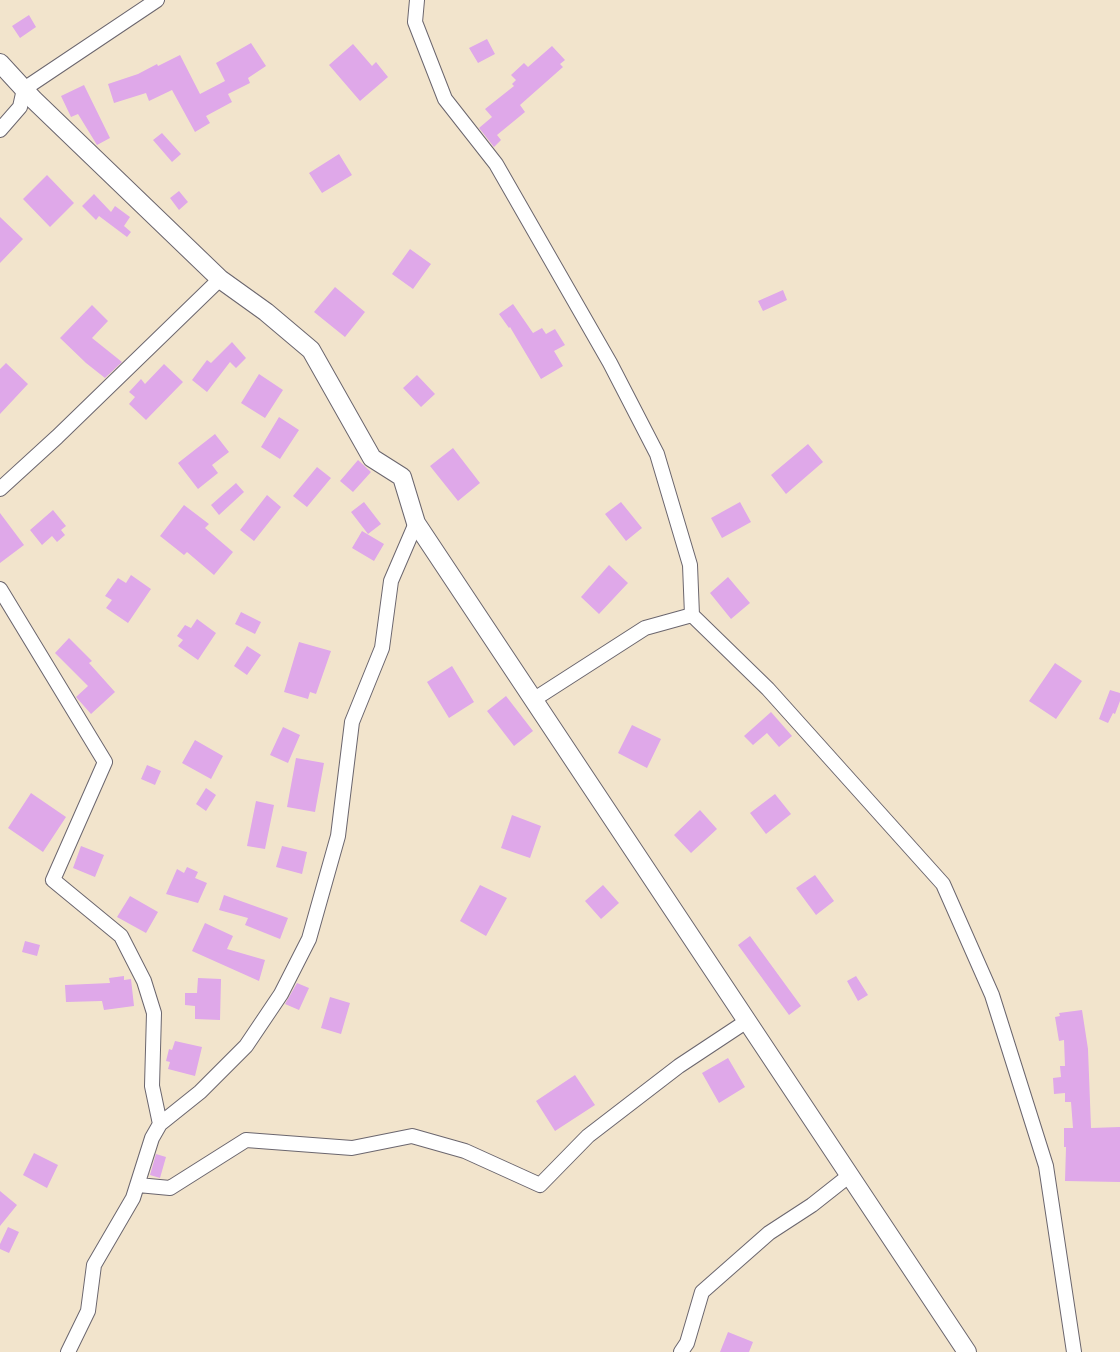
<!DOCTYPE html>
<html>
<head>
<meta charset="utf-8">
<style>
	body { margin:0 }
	canvas { display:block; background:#f2e4cc }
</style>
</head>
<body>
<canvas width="1120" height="1352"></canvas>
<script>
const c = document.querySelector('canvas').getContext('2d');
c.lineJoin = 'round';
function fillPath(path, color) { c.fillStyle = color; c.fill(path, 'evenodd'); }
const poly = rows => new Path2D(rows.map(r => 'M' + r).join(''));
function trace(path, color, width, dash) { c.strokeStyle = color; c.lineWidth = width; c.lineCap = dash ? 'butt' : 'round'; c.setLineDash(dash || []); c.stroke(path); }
fillPath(poly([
	[29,15,36,27,20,38,12,26],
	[487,39,495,54,478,63,469,48],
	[251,43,266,66,248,78,250,83,228,94,232,102,206,116,210,123,195,132,172,90,149,101,146,93,114,103,108,84,138,74,157,64,158,66,180,55,200,94,225,81,216,63],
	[353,44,372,66,376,62,388,77,360,101,329,65],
	[552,46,565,60,560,64,563,67,520,105,525,112,497,135,501,140,494,147,479,128,492,117,485,109,514,86,512,84,516,80,511,75,524,63,528,67],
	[84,85,110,138,97,145,78,114,71,117,61,96],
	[162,133,181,154,172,162,153,140],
	[339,154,352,175,322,193,309,173],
	[47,175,74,203,50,227,23,199],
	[179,191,188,202,179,210,170,198],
	[94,194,111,212,115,206,130,217,124,226,131,232,127,237,99,216,96,220,82,206],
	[0,217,23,239,0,263],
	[410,249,431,264,413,289,392,274],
	[335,287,365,312,345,337,314,312],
	[783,290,787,300,763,311,758,301],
	[513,304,533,333,542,328,546,334,555,329,565,345,554,351,563,366,541,379,510,327,509,328,499,314],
	[92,305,108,321,92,338,122,362,105,378,86,363,60,338],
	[232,342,246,358,236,368,230,362,207,392,192,380,207,360,211,363],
	[6,363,28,384,0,414,0,369],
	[164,364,183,382,146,420,129,404,135,397,129,392,141,379,145,384],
	[259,374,283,390,265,418,241,403],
	[417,375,435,394,421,407,403,388],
	[279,417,299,430,280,459,261,447],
	[215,434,229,452,212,465,218,473,198,489,178,463],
	[808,444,823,462,786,494,771,475],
	[453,448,480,483,458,501,430,466],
	[358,460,371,472,353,492,340,481],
	[317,467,331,478,307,507,293,496],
	[236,483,244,492,219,515,211,505],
	[267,495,281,507,254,541,240,530],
	[364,502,381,524,368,534,351,512],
	[621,502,642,528,626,541,605,514],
	[740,502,751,522,722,538,711,518],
	[184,505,209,524,205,528,233,552,214,575,187,552,184,555,160,536],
	[53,510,66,526,61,530,65,535,57,542,52,536,42,545,30,530],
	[0,513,24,545,0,563],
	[362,531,384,544,374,561,352,548],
	[609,565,628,583,599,614,581,597],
	[131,575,151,589,128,623,106,608,112,600,105,596,118,578,126,583],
	[728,577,750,603,731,619,710,593],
	[241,612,261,622,255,634,235,624],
	[197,619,216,633,198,660,178,646,183,640,177,636,185,625,191,628],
	[69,638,92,661,89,663,115,692,91,714,76,697,88,686,55,653],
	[299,642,331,651,316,694,310,692,308,699,284,692],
	[247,646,261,655,247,675,234,666],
	[1055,663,1082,681,1056,719,1029,701],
	[452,666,474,702,449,718,427,682],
	[1110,690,1120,693,1120,701,1115,714,1113,713,1108,723,1099,719],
	[506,696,533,731,514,746,487,711],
	[771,712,792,736,779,747,767,733,753,745,744,736],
	[632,725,661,739,647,768,618,753],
	[283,727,300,735,288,763,270,755],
	[195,740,223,756,211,779,182,763],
	[296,758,324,763,315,812,287,807],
	[147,765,161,771,155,785,141,779],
	[206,788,216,795,206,811,196,804],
	[31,793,66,817,43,852,8,828],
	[775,794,791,814,766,834,750,813],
	[256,801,274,805,265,849,247,846],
	[700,810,717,829,691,853,674,835],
	[512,815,541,826,530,858,501,848],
	[81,846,104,855,95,877,73,868],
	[282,846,307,852,302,874,276,867],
	[187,867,198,872,195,878,207,883,198,903,166,894,177,869,184,873],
	[815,875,834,901,816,915,796,888],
	[480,885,507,898,486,936,460,921],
	[603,885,619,903,601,919,585,901],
	[224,895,288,918,280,939,245,925,248,918,219,910],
	[130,896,158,912,146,933,117,917],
	[205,923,233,936,227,949,265,960,259,981,192,951],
	[750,936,801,1006,789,1015,738,945],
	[25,941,40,945,37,956,22,952],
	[124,976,124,980,131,979,134,1006,104,1010,102,1001,66,1002,65,985,110,983,109,978],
	[856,976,868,995,858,1001,847,981],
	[198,978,221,979,220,1020,195,1019,195,1006,185,1005,185,993,197,993],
	[297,983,309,988,299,1010,285,1004],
	[330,997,350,1003,341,1034,321,1028],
	[1082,1010,1088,1049,1091,1128,1120,1127,1120,1182,1065,1181,1066,1147,1064,1147,1064,1128,1073,1128,1071,1102,1065,1102,1065,1093,1054,1094,1053,1078,1061,1077,1060,1066,1065,1066,1064,1040,1059,1041,1055,1017,1060,1016,1059,1013],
	[175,1041,202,1047,195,1076,168,1069,170,1062,166,1061,169,1049,172,1050],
	[728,1058,745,1087,719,1103,702,1073],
	[575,1075,595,1105,555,1131,536,1101],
	[34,1153,58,1165,47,1188,23,1175],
	[156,1154,166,1157,160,1178,150,1175],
	[0,1191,17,1205,0,1226],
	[8,1227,19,1232,9,1253,0,1249,0,1244],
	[728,1332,753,1342,749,1352,720,1352]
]), '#dfa8e9');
const street = poly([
	[417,0,415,22,445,99,496,164,610,363,657,454,690,565,692,615],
	[0,130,20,107,24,89,157,0],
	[0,489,57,437,220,279],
	[0,589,105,762,53,880,121,936,144,981,154,1013,152,1086,160,1124],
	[533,700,645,628,692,615,768,689,943,884,992,995,1046,1166,1074,1352],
	[138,1185,170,1188,246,1140,352,1148,412,1136,465,1151,540,1185,588,1136,679,1066,747,1021],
	[68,1352,88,1311,94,1265,133,1198,152,1138,160,1124,200,1092,246,1046,281,994,309,939,338,836,352,722,382,648,391,581,416,523],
	[681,1352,687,1343,702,1292,769,1233,812,1205,850,1175]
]);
const secondary = poly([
	[0,63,34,100,220,279,266,312,311,350,372,458,402,477,416,523,967,1352]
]);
trace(street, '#6b666e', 16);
trace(secondary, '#6b666e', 20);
trace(street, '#fff', 14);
trace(secondary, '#fff', 18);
</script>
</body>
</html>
